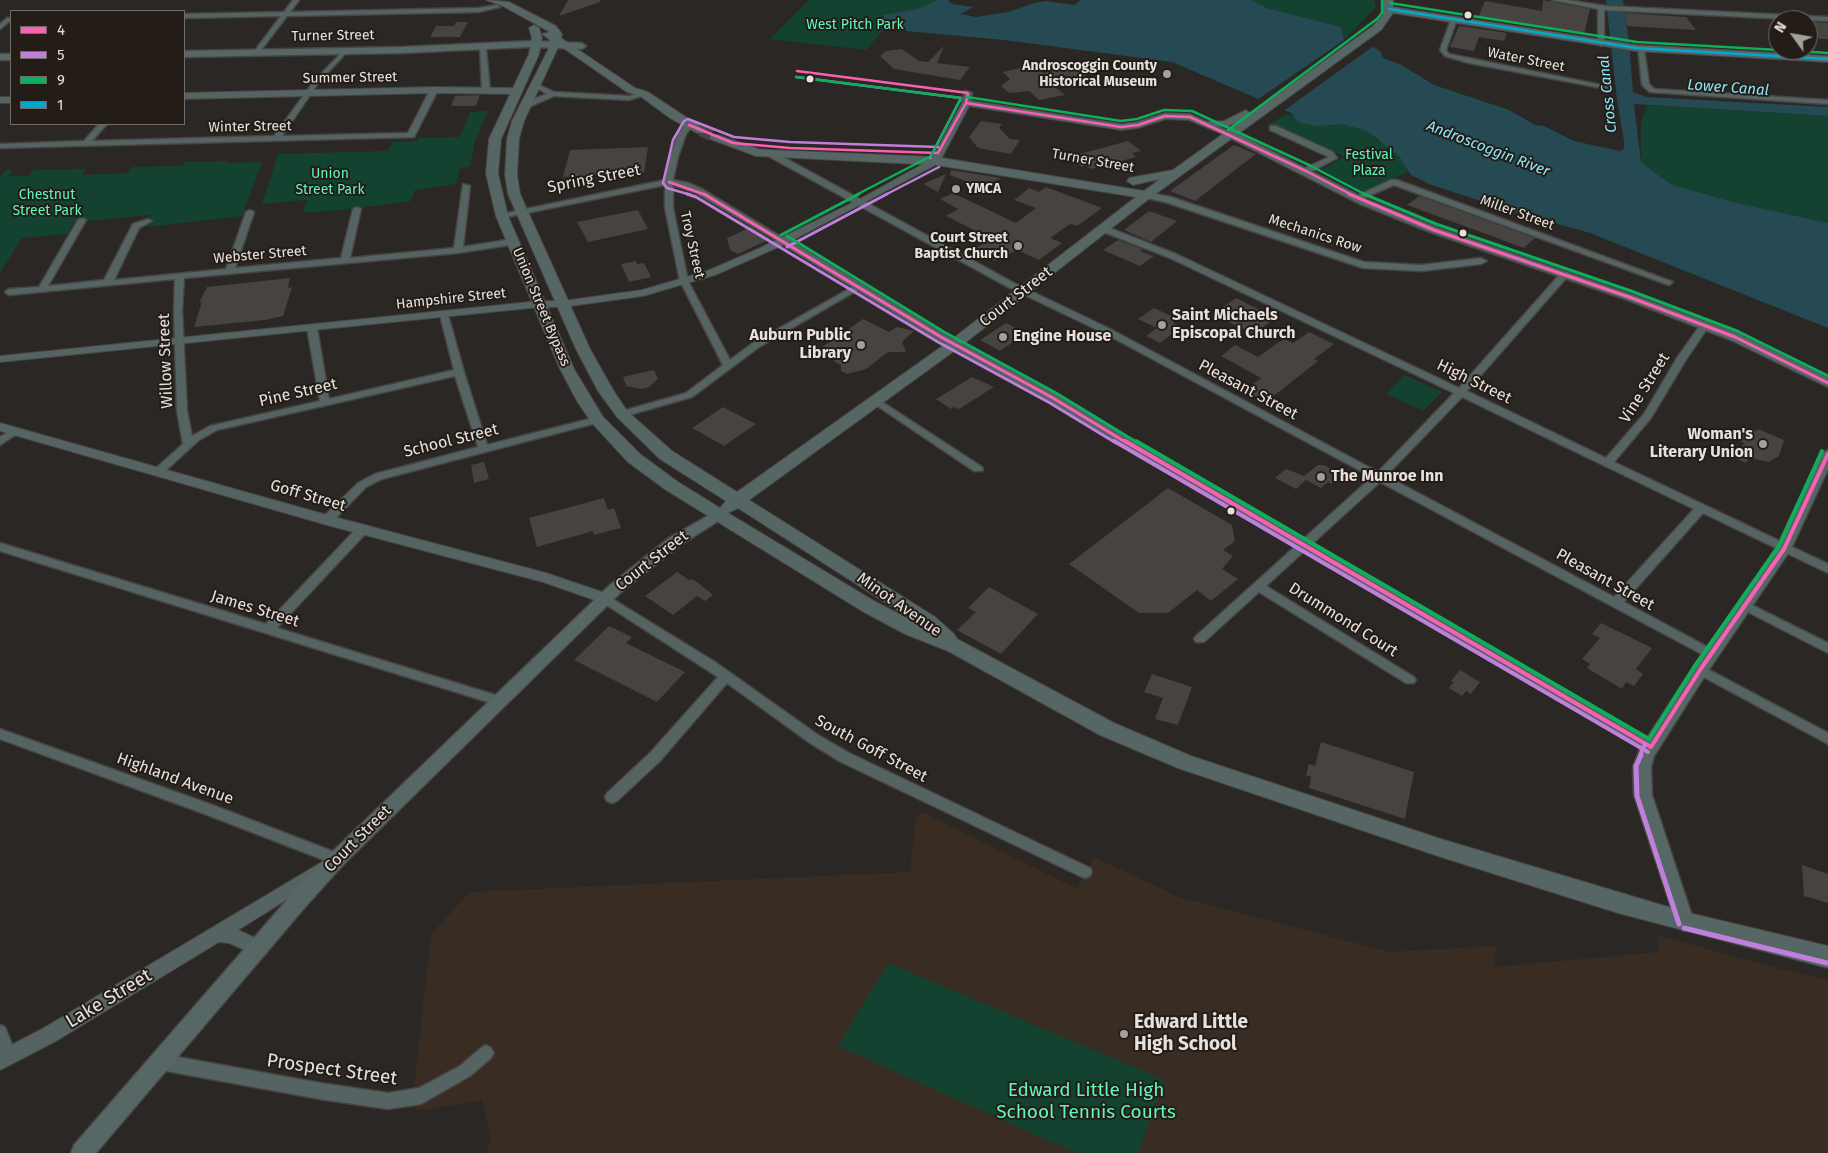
<!DOCTYPE html>
<html>
<head>
<meta charset="utf-8">
<style>
	body { margin:0 }
	#map { position:relative; width:1828px; height:1153px; overflow:hidden; background:#2a2724; font-family:"Fira Sans",sans-serif }
	canvas { display:block }
	.legend { position:absolute; left:10px; top:10px; width:175px; height:115px; box-sizing:border-box; background:#241d17; border:1px solid #726b66; margin:0; padding:6px 9px; list-style:none; font-size:15px; color:#e6e1dd }
	.legend li { display:flex; align-items:center; gap:10px; height:25px }
	.legend b { width:25px; border:1px solid #726b66 }
	.north { position:absolute; left:1768px; top:10px; width:50px; height:50px; box-sizing:border-box; background:#241d17; border:1px solid #726b66; border-radius:50%; rotate:302deg; font-size:14px; font-weight:700; line-height:20px; text-align:center; color:#e6e1dd }
	.north::after { content:''; display:block; margin:auto; width:18px; height:22px; background:#a4a09c; clip-path:polygon(50% 0,100% 100%,50% 72%,0 100%) }
</style>
</head>
<body>
<div id="map">
<canvas width="1828" height="1153"></canvas>
<ul class="legend">
<li><b style="height:6px;background:#f860b3"></b>4</li>
<li><b style="height:6px;background:#c07fdc"></b>5</li>
<li><b style="height:6px;background:#0daf5c"></b>9</li>
<li><b style="height:6px;background:#00a9ce"></b>1</li>
</ul>
<div class="north">N</div>
</div>
<script>
const c = document.querySelector('canvas').getContext('2d');
c.lineJoin = 'round';
function fillPath(path, color) { c.fillStyle = color; c.fill(path, 'evenodd'); }
const poly = rows => new Path2D(rows.map(r => 'M' + r).join(''));
function trace(path, color, width, dash) { c.strokeStyle = color; c.lineWidth = width; c.lineCap = dash ? 'butt' : 'round'; c.setLineDash(dash || []); c.stroke(path); }
function write(font, color, halo, rows, align = 'center') {
  c.font = font + ' "Fira Sans",sans-serif'; c.lineWidth = 4; c.setLineDash([]); c.textBaseline = 'middle'; c.strokeStyle = halo; c.fillStyle = color; for (const [text, x, y, turn = 0] of rows) {
    c.save(); c.translate(x, y); c.rotate((+turn || 0) * Math.PI / 180); c.textAlign = isNaN(turn) ? turn : align; if (halo) c.strokeText(text, 0, 0); c.fillText(text, 0, 0); c.restore();
  }
}
fillPath(poly([
	[922,812,1077,889,1094,857,1179,897,1390,952,1496,946,1494,967,1658,952,1657,935,1776,968,1828,980,1828,1153,486,1153,491,1139,482,1100,416,1111,414,1088,431,934,470,892,910,872,916,819]
]), '#392d23');
fillPath(poly([
	[809,0,937,0,920,8,884,15,884,29,866,50,770,39],
	[1251,0,1374,0,1376,7,1344,40,1341,27,1267,8],
	[1647,105,1828,116,1828,223,1733,202,1673,185,1659,176,1641,162,1641,123],
	[488,111,475,141,470,166,459,169,456,184,415,190,411,201,350,209,303,213,307,200,262,204,278,154,388,151,393,142,417,141,418,138,460,137,470,112],
	[1286,114,1307,120,1356,123,1372,134,1376,140,1392,147,1414,169,1363,193,1318,171,1345,157,1286,129,1280,132,1267,126],
	[228,161,227,163,262,162,242,216,146,227,151,215,74,222,67,234,22,238,0,273,0,177,6,170,13,170,8,176,28,176,34,170,86,169,82,175,127,173,132,167,182,166,185,162],
	[1405,375,1442,392,1423,411,1386,394],
	[888,963,1164,1080,1138,1153,1076,1153,838,1046]
]), '#134330');
fillPath(poly([
	[937,0,948,0,952,4,974,7,960,14,976,17,1008,12,1034,3,1047,1,1074,5,1081,0,1251,0,1267,8,1341,27,1344,40,1374,47,1381,52,1383,58,1400,64,1434,85,1509,110,1535,125,1544,126,1574,141,1620,151,1624,149,1624,141,1617,99,1606,0,1623,0,1629,42,1633,92,1647,97,1828,107,1828,116,1634,104,1641,162,1659,176,1673,185,1733,202,1828,223,1828,328,1590,233,1514,212,1429,184,1411,175,1399,156,1367,131,1343,124,1318,126,1300,123,1291,113,1172,62,1004,40,884,29,882,19,884,15,920,8]
]), '#254a53');
fillPath(poly([
	[1347,38,1375,45,1282,112,1257,100]
]), '#2a2724');
fillPath(poly([
	[568,0,600,0,600,2,559,16],
	[1543,0,1590,9,1584,34,1478,18,1485,1,1542,11],
	[1625,13,1686,17,1696,30,1627,26],
	[456,22,468,22,460,37,430,37,436,26,454,26],
	[1808,22,1828,23,1828,39,1819,39],
	[1459,26,1474,28,1507,33,1504,41,1479,37,1474,51,1450,47],
	[944,46,937,63,970,67,960,80,894,69,880,56,886,51,902,49,919,61,928,62],
	[1031,60,1037,61,1043,73,1076,65,1089,78,1052,85,1065,95,1039,100,1029,91,1009,93,1001,86,1010,79,1003,72,1020,68,1024,62],
	[480,95,476,106,451,106,455,96],
	[981,121,1002,124,999,128,1010,139,1020,140,1011,154,978,148,969,137],
	[1128,141,1141,151,1132,153,1136,157,1091,169,1085,165,1082,167,1072,158,1077,156,1076,155],
	[1234,145,1256,154,1195,201,1170,191],
	[648,147,644,173,563,177,570,150],
	[951,170,1001,178,982,188,950,175],
	[946,174,938,192,923,184],
	[1046,187,1102,208,1077,226,1070,224,1050,238,1062,243,1039,260,1017,250,995,261,973,249,992,239,946,216,958,209,940,199,953,193,1016,223,1036,208,1014,200,1029,188,1039,192],
	[1419,196,1535,238,1524,248,1407,205],
	[638,210,648,229,588,242,577,222],
	[1149,211,1177,221,1151,242,1124,230],
	[751,227,770,239,738,254,730,250,727,238],
	[1118,240,1142,249,1140,251,1154,256,1140,266,1103,250],
	[636,261,637,264,644,263,651,277,629,282,621,264],
	[290,278,288,288,292,287,283,316,265,320,194,327,202,302,199,303,207,287],
	[1236,298,1276,318,1253,334,1213,314],
	[1154,308,1178,319,1173,323,1181,327,1160,343,1146,336,1157,328,1138,319],
	[863,319,889,332,897,327,914,331,902,342,906,352,888,352,866,369,847,374,841,371,841,365,833,361,839,357,821,348],
	[1006,323,1026,333,1000,351,980,340],
	[1309,332,1334,344,1314,359,1318,361,1266,402,1244,391,1261,378,1221,356,1235,345,1258,357,1279,342,1285,339,1293,343],
	[654,370,658,379,649,387,642,389,626,386,623,377],
	[972,377,994,387,959,409,954,407,951,409,936,399],
	[723,407,756,424,724,446,692,428],
	[1745,427,1757,431,1758,429,1784,440,1779,456,1769,462,1749,458,1746,463,1735,458,1744,443,1739,441],
	[484,462,489,479,474,483,471,465],
	[1318,465,1324,465,1341,474,1331,484,1328,482,1321,488,1306,480,1296,489,1275,478,1286,469,1304,476],
	[1168,488,1232,525,1235,541,1223,550,1233,556,1222,569,1238,579,1211,601,1197,590,1168,613,1139,613,1069,564],
	[604,498,608,510,614,508,621,528,594,535,593,531,537,547,529,518],
	[677,572,689,580,693,579,713,595,705,601,697,596,673,615,645,596],
	[989,587,1038,614,1001,654,957,630,976,612,968,608],
	[1601,623,1652,648,1636,669,1643,674,1634,686,1626,682,1622,689,1587,668,1590,664,1582,659,1600,638,1592,634],
	[609,626,632,637,626,643,685,672,657,702,574,660],
	[1460,670,1480,682,1471,694,1466,691,1462,696,1449,688,1454,682,1451,681],
	[1152,674,1192,687,1178,725,1155,719,1163,698,1144,692],
	[1321,742,1414,772,1405,819,1309,788,1311,777,1306,775,1309,764,1315,766],
	[1802,865,1828,874,1828,903,1804,896]
]), '#464340');
trace(poly([
	[701,131,714,137]
]), '#464340', 11, [11, 5.5]);
const minor = poly([
	[293,0,299,0,290,12,478,8,497,5,500,7,478,12,287,16,258,54,256,55,253,53,281,16,184,18,184,14,284,12,293,0],
	[1552,0,1567,0,1606,6,1828,17,1828,21,1604,10,1604,44,1601,46,1598,44,1598,9,1552,0],
	[1454,17,1457,19,1446,50,1449,54,1611,87,1607,89,1469,63,1445,56,1440,50,1451,19,1454,17],
	[7,18,11,18,11,20,0,29,0,24,7,18],
	[483,46,486,48,490,90,486,92,482,90,480,48,483,46],
	[1641,46,1644,48,1649,84,1654,89,1828,100,1828,104,1650,92,1642,85,1638,48,1641,46],
	[345,49,347,50,347,52,319,82,282,136,408,133,430,90,436,89,438,90,414,137,0,148,0,144,84,141,99,124,107,124,92,141,274,136,315,80,345,49],
	[535,83,554,92,629,96,644,92,648,94,629,100,554,96,529,107,523,107,523,103,547,94,533,86,533,84,535,83],
	[965,91,972,93,970,103,966,105,962,103,965,91],
	[686,123,693,125,686,134,678,157,673,180,688,183,702,189,788,241,787,243,781,243,696,193,673,185,673,208,688,281,730,360,753,343,856,285,862,285,863,287,759,347,692,397,622,417,617,414,619,412,686,393,723,365,680,281,665,208,665,185,502,218,498,216,502,214,665,180,670,157,678,134,686,123],
	[1270,126,1276,126,1333,152,1337,158,1309,173,1303,173,1303,169,1329,157,1270,130,1270,126],
	[768,152,774,152,1014,283,1110,329,1378,472,1454,393,1170,258,1101,231,1101,227,1107,227,1176,254,1459,388,1562,272,1568,272,1568,276,1467,391,1606,458,1644,414,1677,358,1701,324,1707,324,1709,326,1687,358,1651,418,1614,462,1828,564,1828,573,1703,513,1624,602,1715,651,1717,654,1715,657,1711,659,1380,482,1266,586,1414,677,1416,680,1414,683,1406,683,1259,592,1204,642,1196,642,1194,639,1196,636,1372,477,1104,333,1008,287,768,156,768,152],
	[1462,397,1603,465,1694,509,1614,597,1386,476,1462,397],
	[1391,180,1397,180,1673,282,1669,285,1666,284,1394,185,1359,200,1352,198,1391,180],
	[463,184,470,186,463,247,513,239,517,242,516,244,458,253,184,278,182,310,187,411,192,436,210,426,320,401,307,328,309,326,315,326,317,328,329,399,454,370,440,315,444,312,448,315,464,372,487,445,597,417,602,420,600,422,382,479,366,487,331,523,327,524,323,523,322,520,323,517,358,483,375,474,478,447,455,376,217,430,199,440,163,473,159,474,154,471,155,469,183,444,177,411,174,310,175,279,9,295,5,292,9,289,39,287,78,220,82,218,86,220,48,286,104,280,133,224,148,219,152,221,139,228,114,280,226,269,246,212,250,210,254,212,235,268,341,258,353,209,357,207,361,209,350,258,454,248,463,184],
	[876,398,982,467,983,469,982,471,974,471,873,403,871,401,873,399,876,398],
	[14,428,18,429,19,431,18,433,0,445,0,437,14,428],
	[363,525,367,526,368,529,367,532,277,628,505,698,507,701,505,704,501,706,0,551,0,543,266,624,359,526,363,525],
	[606,595,715,662,818,735,849,753,1090,868,1092,872,1090,876,1085,878,1080,876,839,761,810,743,727,683,660,761,617,801,612,803,607,801,605,797,607,793,650,753,718,677,602,602,600,599,602,596,606,595],
	[1744,601,1828,643,1828,653,1740,608,1738,605,1740,602,1744,601],
	[1700,665,1828,733,1828,744,1696,673,1694,670,1696,667,1700,665],
	[0,729,215,806,342,855,344,859,342,863,337,865,205,814,0,739,0,729],
	[0,1025,5,1027,17,1057,14,1062,9,1065,4,1062,0,1053,0,1025],
	[486,1045,491,1048,494,1053,491,1058,470,1076,421,1104,388,1109,320,1099,161,1070,156,1067,153,1062,156,1057,161,1054,320,1083,388,1093,419,1088,460,1066,481,1048,486,1045]
]);
const tertiary = poly([
	[434,87,516,88,520,91,516,94,434,93,184,99,184,93,434,87],
	[0,97,11,97,11,103,0,103,0,97],
	[966,100,1121,124,1137,122,1165,113,1190,114,1237,135,1229,137,1189,120,1166,119,1138,128,1121,130,969,106,939,163,791,241,945,335,1057,395,1180,469,1656,743,1659,747,1656,751,1651,753,1646,751,1172,475,1049,401,937,339,783,245,715,275,643,296,563,307,540,307,0,362,0,356,540,301,563,301,642,290,707,271,758,249,858,200,932,159,962,103,966,100],
	[0,423,327,515,546,573,611,595,613,599,606,604,543,582,327,525,0,431,0,423],
	[322,862,328,864,330,869,328,874,238,930,264,942,267,948,264,954,258,956,229,943,219,942,56,1041,0,1070,0,1051,42,1029,322,862]
]);
const secondary = poly([
	[530,41,582,43,586,46,582,49,530,47,402,53,184,57,184,51,402,47,530,41],
	[0,54,11,54,11,60,0,60,0,54],
	[1228,133,1236,133,1368,200,1438,228,1633,295,1739,334,1828,378,1828,387,1731,340,1625,299,1430,232,1360,204,1228,137,1228,133],
	[1146,192,1171,197,1364,262,1422,265,1481,258,1487,261,1481,264,1422,271,1363,268,1165,202,1142,197,1141,195,1146,192],
	[1828,450,1828,469,1791,549,1706,674,1654,756,1651,767,1652,795,1694,922,1692,928,1685,931,1678,928,1676,922,1634,795,1633,767,1640,749,1694,666,1777,547,1821,454,1828,450],
	[718,510,723,512,725,515,723,518,679,546,620,593,343,865,306,906,96,1153,71,1153,74,1145,292,894,331,853,610,585,669,538,718,510]
]);
const trunk = poly([
	[486,0,509,2,556,26,562,34,561,38,635,88,648,92,707,131,705,133,697,133,670,118,640,96,627,92,559,45,524,121,519,139,517,175,520,194,590,349,613,390,627,411,672,451,737,492,951,340,1136,197,936,165,756,156,710,139,710,135,718,135,758,149,771,150,936,157,1144,191,1160,179,1133,185,1127,181,1129,178,1173,170,1245,118,1226,127,1203,126,1203,122,1224,121,1246,110,1251,114,1373,26,1383,15,1383,0,1393,0,1393,7,1636,45,1828,56,1828,62,1636,51,1393,13,1381,30,1150,198,961,346,749,500,935,617,954,634,957,639,1114,723,1191,756,1441,839,1685,912,1828,946,1828,968,1618,913,1441,857,1178,768,1100,735,948,651,905,634,862,611,666,490,628,462,592,423,577,401,560,369,496,216,486,174,489,139,529,54,532,38,529,28,534,25,539,28,542,38,539,54,501,139,498,174,508,216,574,369,603,417,640,454,678,482,720,508,726,501,660,459,617,417,598,391,576,349,508,194,505,175,507,139,512,121,548,50,550,40,542,34,550,32,503,6,486,0],
	[738,508,920,625,874,601,728,513,738,508]
]);
trace(minor, '#474542', 3);
trace(tertiary, '#474542', 2);
trace(secondary, '#474542', 3);
trace(trunk, '#474542', 2);
fillPath(minor, '#556463');
fillPath(tertiary, '#556463');
fillPath(secondary, '#566765');
fillPath(trunk, '#566665');
trace(poly([
	[966,103,1121,127,1138,125,1165,116,1190,117,1306,171,1352,195],
	[689,125,733,143,790,148,938,153,966,103,968,93,797,71],
	[669,182,706,195]
]), '#f860b3', 2.5);
trace(poly([
	[704,194,941,337,1053,398,1127,443],
	[1349,194,1434,230,1629,297,1735,337,1828,383]
]), '#f860b3', 3);
trace(poly([
	[1125,441,1651,747],
	[1651,747,1700,670,1784,549,1828,454]
]), '#f860b3', 4);
trace(poly([
	[796,77,961,98,930,158],
	[691,195,667,188,663,183,673,140,684,121,688,119,734,137,790,142,938,147],
	[885,195,939,167]
]), '#c07fdc', 2.5);
trace(poly([
	[687,194,696,197,938,342,1050,403,1116,443],
	[787,247,887,194]
]), '#c07fdc', 3);
trace(poly([
	[1114,441,1648,752],
	[1640,756,1645,744]
]), '#c07fdc', 4);
trace(poly([
	[1641,755,1636,766,1637,796,1679,924],
	[1684,928,1827,963]
]), '#c07fdc', 5);
trace(poly([
	[1390,3,1637,42,1778,50],
	[1780,50,1828,53],
	[796,77,961,98,931,156,856,195],
	[967,97,1121,121,1137,119,1164,110,1192,111,1309,165,1366,195],
	[1228,130,1377,19,1382,13,1382,0]
]), '#0daf5c', 2.5);
trace(poly([
	[1364,194,1436,224,1631,291,1737,331,1828,376],
	[781,235,859,194],
	[787,236,944,332,1056,393,1138,443]
]), '#0daf5c', 3);
trace(poly([
	[1136,441,1649,739,1695,666,1779,546,1822,451]
]), '#0daf5c', 4);
trace(poly([
	[1389,9,1636,48,1828,59]
]), '#00a9ce', 2.5);
for (const [x, y, r, color] of [
	[1468,15,4.5,"#e6e1dd"],
	[1167,74,5,"#a4a09c"],
	[810,79,4.5,"#e6e1dd"],
	[956,189,5,"#a4a09c"],
	[1463,233,4.5,"#e6e1dd"],
	[1018,246,5,"#a4a09c"],
	[1162,325,5,"#a4a09c"],
	[1003,337,5,"#a4a09c"],
	[861,345,5,"#a4a09c"],
	[1763,444,5,"#a4a09c"],
	[1321,477,5,"#a4a09c"],
	[1231,511,4.5,"#e6e1dd"],
	[1124,1034,5,"#a4a09c"]
]) { const dot = new Path2D(); dot.arc(x, y, r, 0, 2 * Math.PI); c.fillStyle = color; c.fill(dot); trace(dot, '#241d17', 2); }
write('14px', '#5ff6bc', '#241d17', [
	["West Pitch Park",855,25],
	["Festival",1369,155],
	["Plaza",1369,171],
	["Union",330,174],
	["Street Park",330,190],
	["Chestnut",47,195],
	["Street Park",47,211]
]);
write('14px', '#e6e1dd', '#241d17', [
	["Turner Street",333,36,-1],
	["Water Street",1526,60,11],
	["Summer Street",350,78,-1],
	["Winter Street",250,127,-1],
	["Turner Street",1093,161,10],
	["Miller Street",1517,213,20],
	["Mechanics Row",1315,234,18],
	["Troy Street",692,245,77],
	["Webster Street",260,255,-5],
	["Hampshire Street",451,299,-6],
	["Union Street Bypass",541,307,67]
]);
write('bold 14px', '#e6e1dd', '#241d17', [
	["Androscoggin County",1157,66],
	["Historical Museum",1157,82],
	["YMCA",966,189,"left"],
	["Court Street",1008,238],
	["Baptist Church",1008,254]
], 'right');
write('italic 15px', '#8ae5fb', '#241d17', [
	["Lower Canal",1728,88,4],
	["Cross Canal",1608,94,-96],
	["Androscoggin River",1488,149,21]
]);
write('16px', '#e6e1dd', '#241d17', [
	["Spring Street",594,179,-11],
	["Court Street",1016,297,-38],
	["Willow Street",166,361,-92],
	["High Street",1474,382,26],
	["Vine Street",1645,388,-58],
	["Pleasant Street",1248,390,28],
	["Pine Street",298,393,-13],
	["School Street",451,441,-14],
	["Goff Street",308,496,16],
	["Court Street",652,561,-38],
	["Pleasant Street",1605,580,29],
	["Minot Avenue",899,605,35],
	["James Street",255,609,17],
	["Drummond Court",1343,620,32],
	["South Goff Street",871,749,28],
	["Highland Avenue",175,779,20],
	["Court Street",358,839,-45]
]);
write('bold 16px', '#e6e1dd', '#241d17', [
	["Saint Michaels",1172,316],
	["Episcopal Church",1172,334],
	["Auburn Public",851,336,"right"],
	["Library",851,354,"right"],
	["Engine House",1013,337],
	["Woman's",1753,435,"right"],
	["Literary Union",1753,453,"right"],
	["The Munroe Inn",1331,477]
], 'left');
write('19px', '#e6e1dd', '#241d17', [
	["Lake Street",109,999,-31],
	["Prospect Street",332,1070,8]
]);
write('bold 19px', '#e6e1dd', '#241d17', [
	["Edward Little",1134,1023],
	["High School",1134,1045]
], 'left');
write('19px', '#5ff6bc', '#241d17', [
	["Edward Little High",1086,1091],
	["School Tennis Courts",1086,1113]
]);
</script>
</body>
</html>
